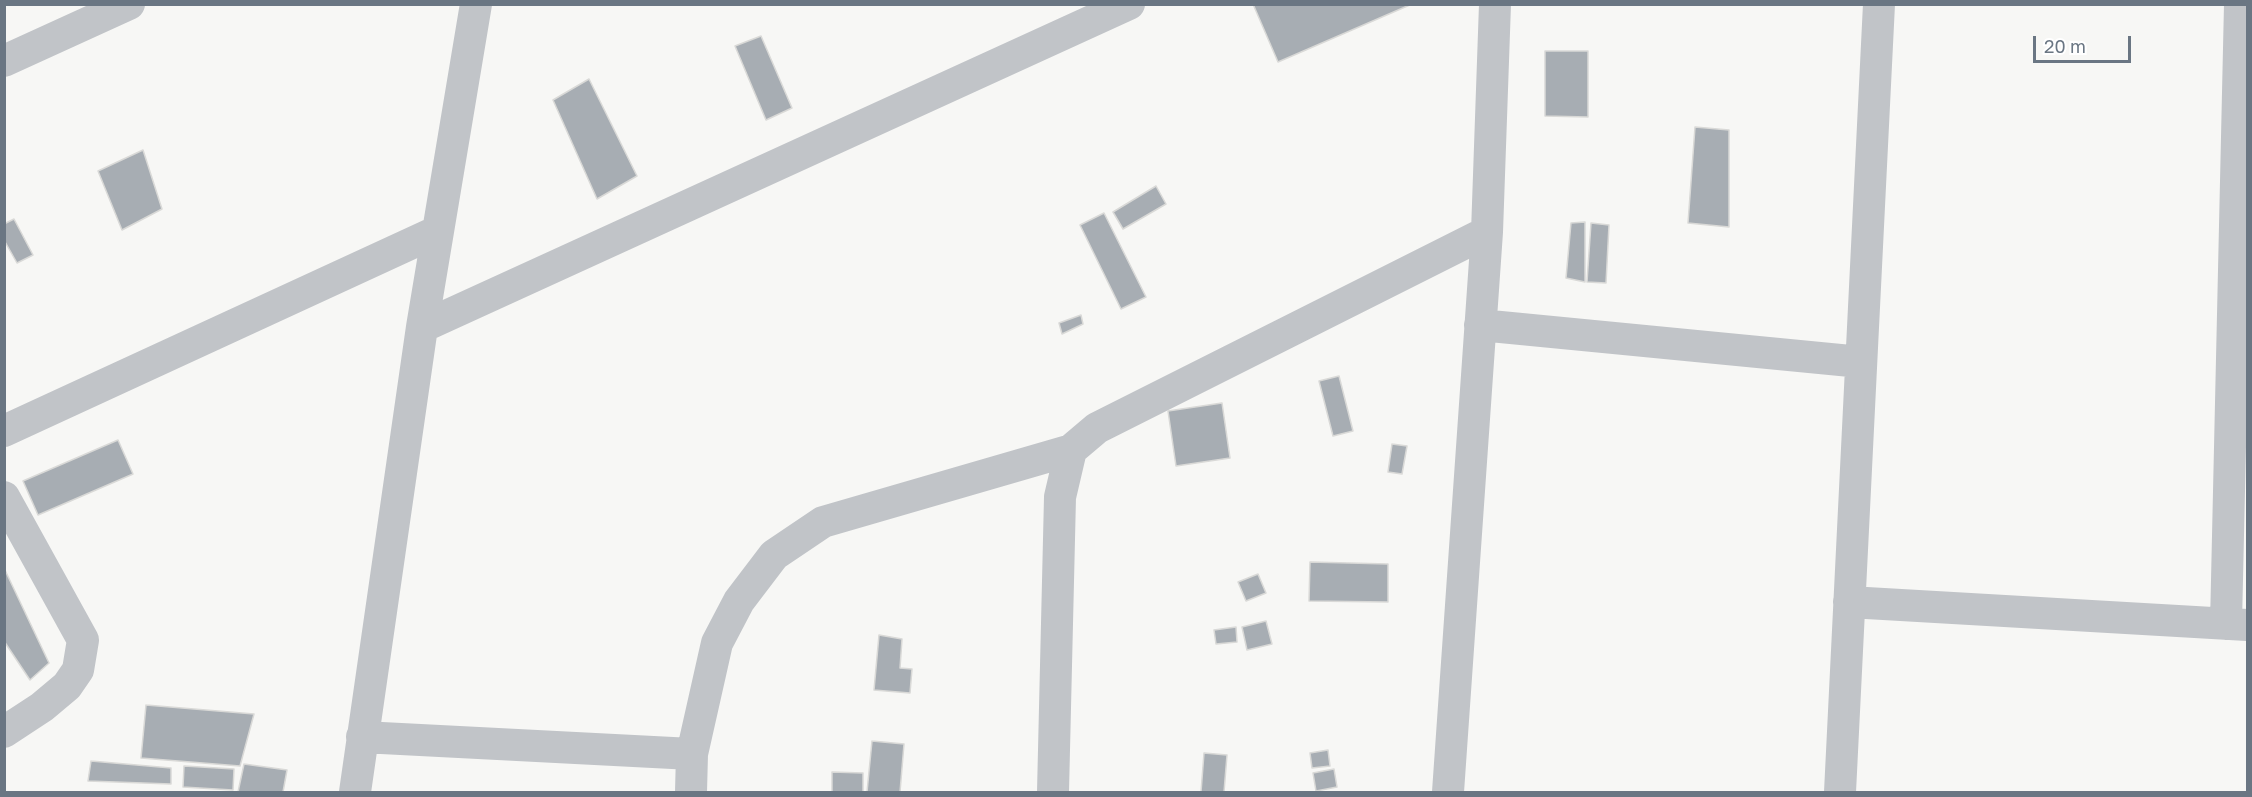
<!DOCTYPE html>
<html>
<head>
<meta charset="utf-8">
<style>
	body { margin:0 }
	#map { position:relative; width:2252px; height:797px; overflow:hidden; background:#f7f7f5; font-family:"Golos Text",sans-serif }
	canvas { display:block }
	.frame { position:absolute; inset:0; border:6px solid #6a7683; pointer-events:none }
	.scale { position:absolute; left:2033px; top:36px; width:98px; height:27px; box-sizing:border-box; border:3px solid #6a7683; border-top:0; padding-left:8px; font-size:18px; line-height:21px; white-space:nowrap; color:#6a7683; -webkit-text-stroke:4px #fff; paint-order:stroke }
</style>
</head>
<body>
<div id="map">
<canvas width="2252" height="797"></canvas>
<div class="frame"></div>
<div class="scale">20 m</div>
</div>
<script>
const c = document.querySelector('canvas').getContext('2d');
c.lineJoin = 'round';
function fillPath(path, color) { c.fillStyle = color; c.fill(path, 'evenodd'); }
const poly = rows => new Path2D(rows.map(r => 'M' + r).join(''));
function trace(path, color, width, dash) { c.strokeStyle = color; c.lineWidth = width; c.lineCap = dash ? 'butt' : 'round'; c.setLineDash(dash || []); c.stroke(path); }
const building = poly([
	[1253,4,1412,4,1278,62,1253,4],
	[761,36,792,108,766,120,735,46,761,36],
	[1545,51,1588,51,1588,117,1545,116,1545,51],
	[589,79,637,176,597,199,553,100,589,79],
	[1695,127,1729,130,1729,227,1688,223,1695,127],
	[143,150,162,209,122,230,98,171,143,150],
	[1156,186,1166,204,1123,229,1113,212,1156,186],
	[1104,213,1146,297,1121,309,1080,225,1104,213],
	[14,219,33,255,17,263,4,240,4,224,14,219],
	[1585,222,1585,282,1566,278,1571,223,1585,222],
	[1591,223,1609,225,1606,283,1587,282,1591,223],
	[1081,315,1083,324,1062,334,1059,323,1081,315],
	[1339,376,1353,431,1333,436,1319,381,1339,376],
	[1222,403,1230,458,1176,466,1168,411,1222,403],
	[118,440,133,474,38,515,23,481,118,440],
	[1392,444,1407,446,1402,474,1388,472,1392,444],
	[1310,562,1388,564,1388,602,1309,601,1310,562],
	[4,568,49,663,30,680,4,641,4,568],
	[1258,574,1266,593,1246,601,1238,582,1258,574],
	[1266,621,1272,644,1247,650,1242,627,1266,621],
	[1236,627,1237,642,1216,644,1214,630,1236,627],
	[879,635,902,639,900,668,912,669,910,693,874,690,879,635],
	[146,705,254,714,240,766,141,758,146,705],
	[872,741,904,744,900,792,867,792,872,741],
	[1328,750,1330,766,1312,768,1310,753,1328,750],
	[1204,753,1227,755,1224,792,1201,792,1204,753],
	[91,761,171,768,171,784,88,781,91,761],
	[244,764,287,770,283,792,238,792,244,764],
	[184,766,234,769,233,790,183,787,184,766],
	[1334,769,1337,787,1316,791,1313,773,1334,769],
	[832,772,863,773,863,792,832,792,832,772]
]);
fillPath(building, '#a7adb3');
trace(building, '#d9d9d7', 1.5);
trace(poly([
	[4,61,129,4],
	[1480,325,1861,362],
	[422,327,1129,4],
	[4,431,438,231],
	[4,497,83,640,78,670,67,686,42,707,4,732],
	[1849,602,2247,625],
	[2226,624,2240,4],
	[362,737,692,754],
	[355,792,422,327,476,4],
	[691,792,692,754,717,643,739,601,774,555,823,522,1071,450,1097,428,1487,232],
	[1053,792,1060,497,1071,450],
	[1448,792,1487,232,1495,4],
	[1840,792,1879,4]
]), '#c1c4c8', 32);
</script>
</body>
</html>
